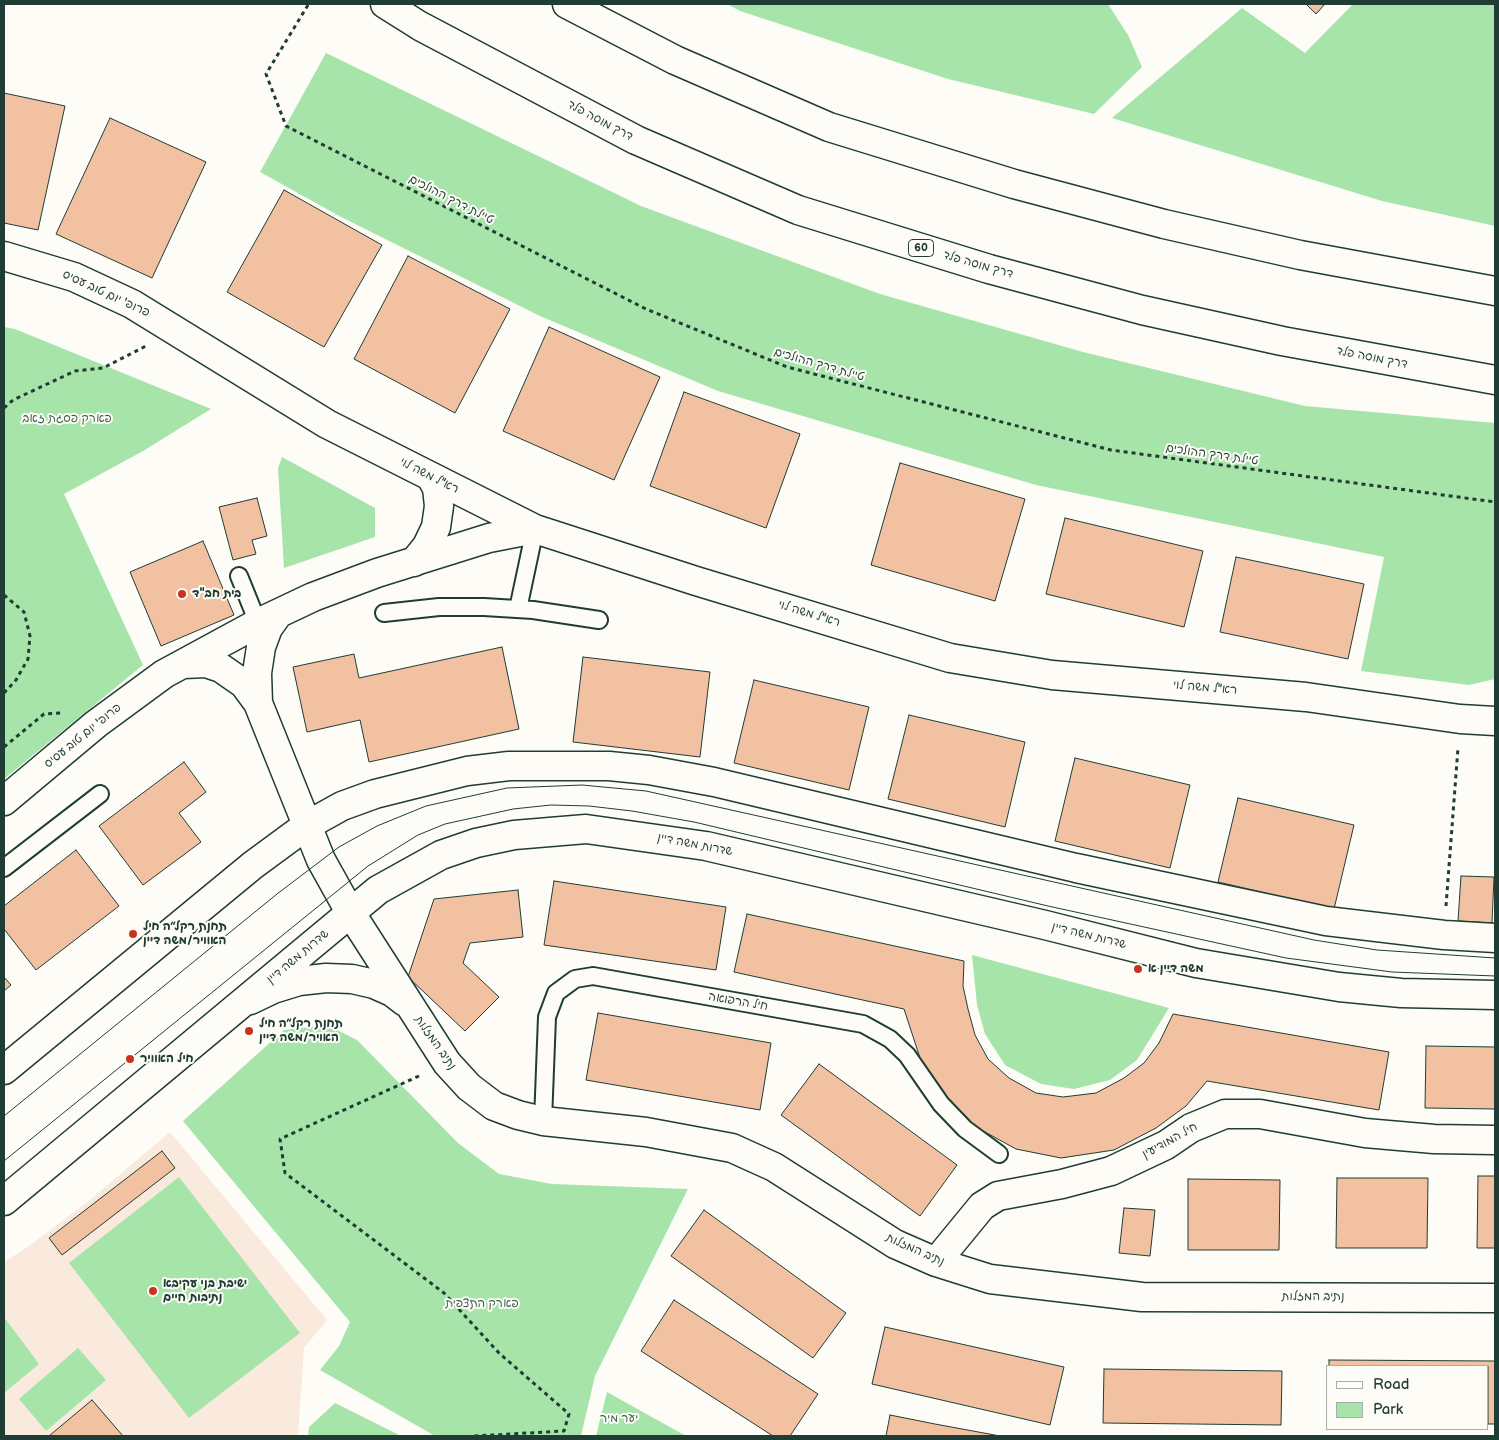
<!DOCTYPE html>
<html>
<head>
<meta charset="utf-8">
<style>
	body { margin:0 }
	#map { position:relative; width:1499px; height:1440px; overflow:hidden; background:#fdfcf7; font-family:"Balsamiq Sans",sans-serif }
	canvas { display:block }
	.frame { position:absolute; inset:0; border:5px solid #1f3d34; pointer-events:none }
	.legend { position:absolute; left:1326px; top:1365px; width:162px; height:65px; box-sizing:border-box; background:#fdfcf7; border:1px solid #a4b0a9; margin:0; padding:6px 9px; list-style:none; font-size:15px; color:#1f3d34 }
	.legend li { display:flex; align-items:center; gap:10px; height:25px }
	.legend b { width:25px; border:1px solid #a4b0a9 }
</style>
</head>
<body>
<div id="map">
<canvas width="1499" height="1440"></canvas>
<div class="frame"></div>
<ul class="legend">
<li><b style="height:6px;background:#fdfcf7"></b>Road</li>
<li><b style="height:14px;background:#a7e4aa"></b>Park</li>
</ul>
</div>
<script>
const c = document.querySelector('canvas').getContext('2d');
c.lineJoin = 'round';
function fillPath(path, color) { c.fillStyle = color; c.fill(path, 'evenodd'); }
const poly = rows => new Path2D(rows.map(r => 'M' + r).join(''));
function trace(path, color, width, dash) { c.strokeStyle = color; c.lineWidth = width; c.lineCap = dash ? 'butt' : 'round'; c.setLineDash(dash || []); c.stroke(path); }
function write(font, color, halo, rows, align = 'center') {
  c.font = font + ' "Balsamiq Sans","Playpen Sans Hebrew",sans-serif'; c.lineWidth = 4; c.setLineDash([]); c.textBaseline = 'middle'; c.strokeStyle = halo; c.fillStyle = color; for (const [text, x, y, turn = 0] of rows) {
    c.save(); c.translate(x, y); c.rotate((+turn || 0) * Math.PI / 180); c.textAlign = isNaN(turn) ? turn : align; if (halo) c.strokeText(text, 0, 0); c.fillText(text, 0, 0); c.restore();
  }
}
fillPath(poly([
	[170,1132,327,1320,304,1348,298,1436,4,1436,4,1262,29,1246,90,1200]
]), '#faeade');
fillPath(poly([
	[727,4,1108,4,1128,35,1142,67,1094,114,948,79,740,11],
	[1353,4,1495,4,1495,226,1382,201,1112,118,1242,8,1305,53],
	[326,53,641,206,880,294,1083,352,1305,406,1495,423,1495,679,1469,685,1361,671,1384,557,1036,485,718,391,540,316,341,217,260,172],
	[4,327,15,329,211,409,143,451,64,494,143,665,4,779],
	[282,457,375,508,375,537,284,568,278,468],
	[972,955,1169,1008,1137,1060,1110,1080,1074,1089,1041,1084,1005,1065,985,1034,977,1005],
	[327,1025,357,1040,458,1143,499,1174,552,1184,688,1189,595,1376,581,1436,435,1436,320,1370,339,1346,350,1322,183,1121,284,1030],
	[179,1177,300,1333,189,1418,69,1263],
	[4,1317,39,1364,4,1393],
	[78,1348,106,1380,46,1431,19,1399],
	[607,1392,686,1436,596,1436],
	[335,1403,401,1436,308,1436,309,1427]
]), '#a7e4aa');
const building = poly([
	[1306,4,1325,4,1316,14,1306,4],
	[4,93,65,106,38,230,4,223,4,93],
	[110,118,206,162,152,278,56,234,110,118],
	[284,190,382,245,324,347,227,292,284,190],
	[408,256,510,309,455,413,354,359,408,256],
	[549,327,660,377,614,480,503,431,549,327],
	[684,392,800,434,766,528,650,486,684,392],
	[900,463,1025,499,995,601,871,565,900,463],
	[257,498,267,536,252,540,256,554,233,560,219,507,257,498],
	[1065,518,1203,551,1184,627,1046,594,1065,518],
	[203,541,234,615,161,646,130,572,203,541],
	[1236,557,1364,584,1348,659,1220,632,1236,557],
	[502,647,519,729,369,762,360,720,307,732,293,667,354,654,359,678,502,647],
	[583,657,710,672,700,757,573,742,583,657],
	[754,680,869,707,849,790,734,763,754,680],
	[909,715,1025,742,1005,827,888,799,909,715],
	[1075,758,1190,785,1170,868,1055,841,1075,758],
	[184,762,206,792,179,813,201,842,143,885,99,826,184,762],
	[1238,798,1354,825,1334,909,1218,882,1238,798],
	[76,850,119,906,36,970,4,929,4,906,76,850],
	[1461,876,1494,877,1492,923,1458,921,1461,876],
	[554,881,726,907,716,970,544,945,554,881],
	[518,890,523,937,470,943,463,963,499,997,465,1031,408,977,434,899,518,890],
	[747,914,964,961,963,986,968,1009,975,1035,988,1059,1009,1078,1036,1093,1063,1097,1096,1093,1124,1078,1144,1063,1159,1043,1173,1014,1389,1052,1379,1110,1207,1081,1186,1106,1156,1128,1114,1150,1061,1158,1016,1149,974,1126,941,1096,920,1058,904,1009,734,972,747,914],
	[4,977,11,985,4,991,4,977],
	[598,1013,771,1043,760,1110,586,1080,598,1013],
	[1426,1046,1495,1047,1495,1109,1425,1108,1426,1046],
	[819,1064,957,1165,920,1216,781,1115,819,1064],
	[162,1151,175,1168,62,1255,49,1238,162,1151],
	[1478,1176,1495,1176,1495,1248,1477,1248,1478,1176],
	[1337,1178,1428,1178,1427,1248,1336,1248,1337,1178],
	[1188,1179,1280,1180,1279,1250,1188,1250,1188,1179],
	[1124,1208,1155,1210,1150,1256,1119,1253,1124,1208],
	[704,1210,846,1313,813,1358,671,1256,704,1210],
	[674,1300,818,1394,790,1436,773,1436,641,1351,674,1300],
	[885,1327,1064,1367,1050,1425,872,1384,885,1327],
	[1329,1360,1495,1361,1495,1424,1488,1424,1488,1366,1329,1366,1329,1360],
	[1104,1369,1282,1371,1281,1425,1103,1423,1104,1369],
	[92,1400,123,1436,49,1436,92,1400],
	[890,1415,935,1424,1000,1436,886,1436,890,1415]
]);
fillPath(building, '#f2c1a2');
trace(building, '#1f3d34', 1);
const lane = poly([
	[239,576,258,623],
	[518,609,535,529],
	[384,613,439,607,484,607,533,610,599,620],
	[4,868,100,794],
	[543,1121,547,1017,556,993,575,979,593,976,863,1024,890,1039,907,1055,941,1104,965,1129,999,1154]
]);
const street = poly([
	[4,256,74,277,132,304,327,424,535,529,696,581,950,658,1052,675,1306,697,1460,719,1495,721],
	[414,562,427,546,436,527,439,506,437,488,431,477],
	[184,664,206,663,221,668,244,684,258,703,321,860,350,912,447,1063,469,1087,494,1106,518,1115,543,1121,646,1132,732,1148,774,1167,895,1244,936,1262,990,1279,1142,1297,1495,1298],
	[258,703,257,673,261,647,268,628,278,614],
	[4,801,96,724,164,674,258,623,313,597,377,573,489,538,535,529],
	[250,1000,273,989,299,981,326,978,352,979,374,984,392,992,405,1002],
	[936,1262,982,1206,998,1196,1062,1184,1111,1171,1166,1145,1191,1128,1225,1114,1260,1114,1365,1133,1434,1139,1495,1140]
]);
const secondary = poly([
	[4,1070,253,865,306,826,342,806,375,794,467,771,509,766,609,766,649,770,714,782,1076,868,1326,921,1444,935,1495,938],
	[4,1201,378,890,441,855,476,843,514,835,586,829,706,846,1045,925,1196,963,1339,987,1401,993,1495,995]
]);
const highway = poly([
	[385,4,420,26,636,140,798,210,989,269,1142,310,1282,341,1495,380],
	[567,4,675,60,829,127,1014,184,1164,224,1300,255,1495,291]
]);
trace(lane, '#1f3d34', 20);
trace(street, '#1f3d34', 31);
trace(secondary, '#1f3d34', 31);
trace(highway, '#1f3d34', 31);
trace(poly([
	[308,5,266,74,286,126,646,309,787,367,1111,450,1495,502],
	[4,408,13,400,75,371,103,368,146,346],
	[4,595,24,612,30,636,28,659,16,680,4,693],
	[4,747,44,714,62,713],
	[1446,906,1458,748],
	[419,1076,280,1139,285,1173,444,1293,499,1353,569,1414,564,1431,474,1436]
]), '#1f3d34', 3, [4, 4]);
trace(lane, '#fdfcf7', 16);
trace(street, '#fdfcf7', 28);
trace(secondary, '#fdfcf7', 28);
trace(highway, '#fdfcf7', 28);
trace(poly([
	[4,1116,277,894,339,847,377,826,426,806,507,788,582,785,646,791,1314,940,1377,950,1495,958],
	[4,1161,368,866,418,835,445,824,513,809,551,805,589,806,632,811,694,822,1048,906,1286,958,1392,972,1495,976]
]), '#1f3d34', 1);
for (const [x, y, r, color] of [
	[182,594,5,"#c8321e"],
	[133,934,5,"#c8321e"],
	[1138,969,5,"#c8321e"],
	[249,1031,5,"#c8321e"],
	[130,1059,5,"#c8321e"],
	[153,1291,5,"#c8321e"]
]) { const dot = new Path2D(); dot.arc(x, y, r, 0, 2 * Math.PI); c.fillStyle = color; c.fill(dot); trace(dot, '#fdfcf7', 2); }
for (const [x, y, w] of [
	[921,248,25]
]) { const box = new Path2D(); box.roundRect(x - w / 2, y - 8.5, w, 17, 4); c.fillStyle = '#fdfcf7'; c.fill(box); trace(box, '#1f3d34', 1); }
write('bold 11px', '#1f3d34', null, [
	["60",921,248]
]);
write('12px', '#1f3d34', '#fdfcf7', [
	["דרך מוסה פלד",600,121,28],
	["טיילת דרך ההולכים",451,200,27],
	["דרך מוסה פלד",978,265,16],
	["פרופ' יום טוב עסיס",106,294,25],
	["דרך מוסה פלד",1372,358,11],
	["טיילת דרך ההולכים",819,365,16],
	["טיילת דרך ההולכים",1212,455,8],
	["רא\"ל משה לוי",429,476,27],
	["רא\"ל משה לוי",809,614,17],
	["רא\"ל משה לוי",1205,688,5],
	["פרופ' יום טוב עסיס",83,736,-39],
	["שדרות משה דיין",695,845,11],
	["שדרות משה דיין",1089,936,14],
	["שדרות משה דיין",298,957,-40],
	["חיל הרפואה",738,1002,10],
	["נתיב המזלות",435,1043,55],
	["חיל המודיעין",1170,1141,-29],
	["נתיב המזלות",915,1250,24],
	["נתיב המזלות",1313,1297]
]);
write('12px', '#3a5e4c', '#fdfcf7', [
	["פארק פסגת זאב",67,419],
	["פארק התצפית",482,1304],
	["יער מיר",619,1419]
]);
write('bold 12px', '#1f3d34', '#fdfcf7', [
	["בית חב\"ד",192,594],
	["תחנת רקל״ה חיל",143,927],
	["האוויר/משה דיין",143,941],
	["משה דיין א",1148,969],
	["תחנת רקל״ה חיל",259,1024],
	["האויר/משה דיין",259,1038],
	["חיל האוויר",140,1059],
	["ישיבת בני עקיבא",163,1284],
	["נתיבות חיים",163,1298]
], 'left');
</script>
</body>
</html>
